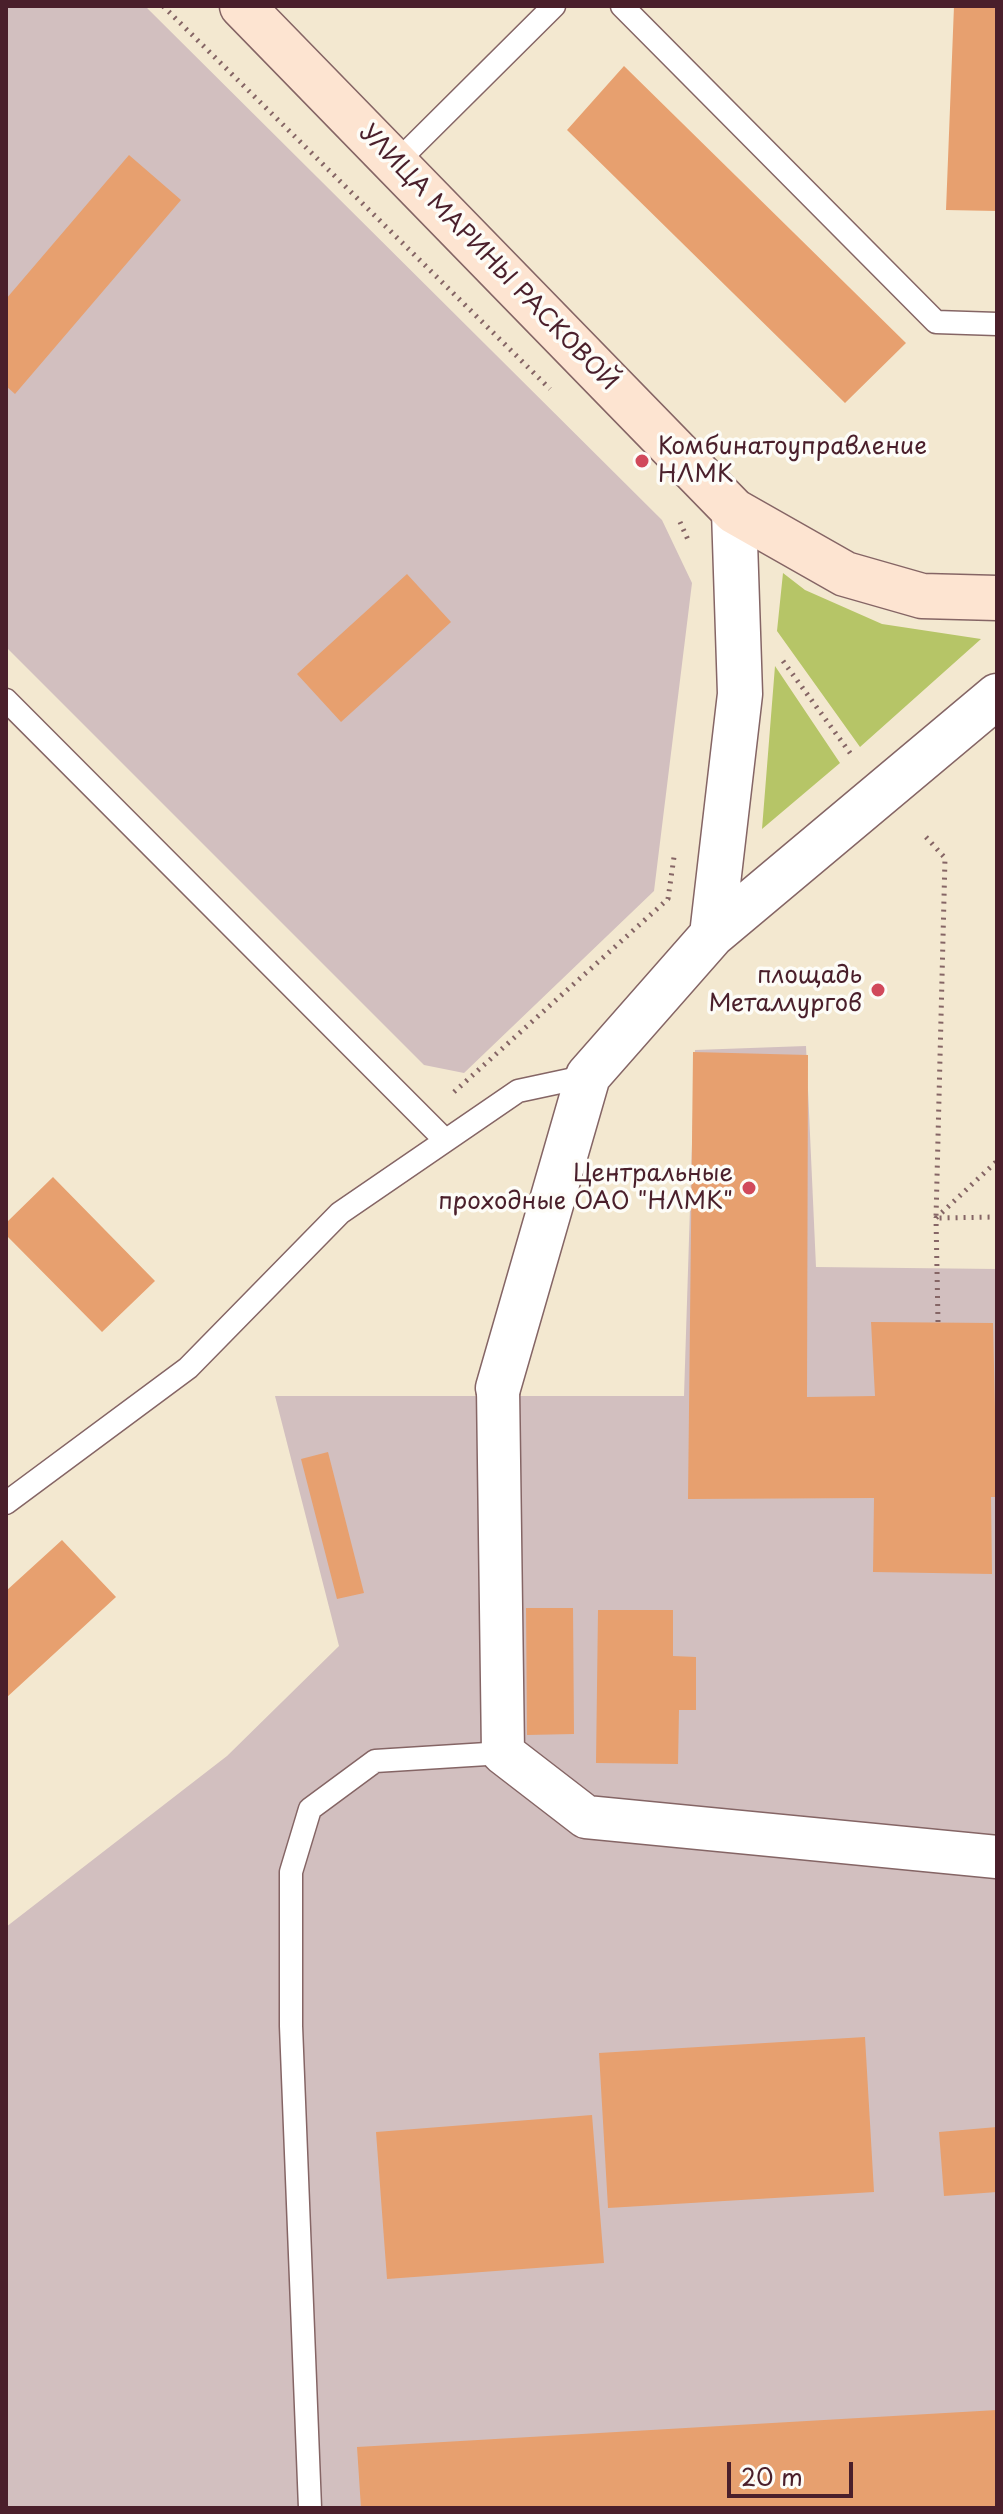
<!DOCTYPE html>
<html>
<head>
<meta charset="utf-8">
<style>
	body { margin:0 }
	#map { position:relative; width:1003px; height:2514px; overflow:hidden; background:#f3e8d0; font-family:"Playpen Sans",sans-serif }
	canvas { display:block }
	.frame { position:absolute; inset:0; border:8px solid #4a1f2b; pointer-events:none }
	.scale { position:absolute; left:727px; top:2462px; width:126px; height:36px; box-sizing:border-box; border:4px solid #4a1f2b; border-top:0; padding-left:10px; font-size:24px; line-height:28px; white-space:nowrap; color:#4a1f2b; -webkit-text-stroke:6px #fdfcf7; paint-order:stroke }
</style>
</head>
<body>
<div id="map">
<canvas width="1003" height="2514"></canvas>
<div class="frame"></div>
<div class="scale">20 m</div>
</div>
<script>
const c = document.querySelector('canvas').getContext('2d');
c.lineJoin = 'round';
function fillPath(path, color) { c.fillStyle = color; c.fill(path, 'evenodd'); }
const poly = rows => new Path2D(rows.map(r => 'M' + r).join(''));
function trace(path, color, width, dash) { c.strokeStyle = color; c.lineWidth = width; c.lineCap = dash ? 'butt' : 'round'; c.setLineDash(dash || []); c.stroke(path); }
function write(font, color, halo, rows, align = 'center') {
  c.font = font + ' "Playpen Sans",sans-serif'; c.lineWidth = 7; c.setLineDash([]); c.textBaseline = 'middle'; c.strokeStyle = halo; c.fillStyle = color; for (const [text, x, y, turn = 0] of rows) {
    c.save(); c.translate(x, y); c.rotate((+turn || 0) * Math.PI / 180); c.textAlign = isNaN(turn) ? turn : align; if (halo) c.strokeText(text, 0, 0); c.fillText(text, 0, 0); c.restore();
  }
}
fillPath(poly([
	[6,6,145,6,662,520,692,583,654,891,464,1073,424,1065,6,647],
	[806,1046,816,1267,997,1269,997,2508,6,2508,6,1927,227,1756,339,1646,275,1396,684,1396,695,1050]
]), '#d2bfbf');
fillPath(poly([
	[783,573,805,590,882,624,981,639,860,747,777,631],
	[775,666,840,763,762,829]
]), '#b6c567');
fillPath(poly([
	[954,6,997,6,997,211,946,210],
	[624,66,906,343,845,403,567,130],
	[129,155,181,200,15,394,6,386,6,299],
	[407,574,451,622,341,722,297,674],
	[693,1052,808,1055,807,1397,875,1396,871,1322,993,1323,997,1497,991,1497,992,1574,873,1572,874,1498,688,1499],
	[53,1177,155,1281,102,1332,6,1235,6,1223],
	[328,1452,364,1593,337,1599,301,1459],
	[62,1540,116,1597,6,1698,6,1591],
	[526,1608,573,1608,574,1734,527,1735],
	[598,1610,673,1610,673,1656,696,1657,696,1710,679,1710,678,1764,596,1763],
	[865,2037,874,2192,608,2208,599,2053],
	[592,2115,604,2263,387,2279,376,2132],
	[997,2127,997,2192,944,2196,939,2132],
	[997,2410,997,2508,361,2508,357,2447]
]), '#e7a06f');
const service = poly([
	[622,6,936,322,997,324],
	[396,163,554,6],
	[6,700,445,1140],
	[6,1503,188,1368,340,1213,518,1091,588,1076],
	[310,2508,291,2026,291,1872,310,1809,375,1761,503,1753]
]);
const minor = poly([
	[498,1388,503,1753,586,1817,997,1857]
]);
const tertiary = poly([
	[712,935,740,694,734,511],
	[498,1388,588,1076,712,935,997,696]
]);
const secondary = poly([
	[242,6,734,511,845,574,922,596,997,598]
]);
trace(service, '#856565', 25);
trace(minor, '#856565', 45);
trace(tertiary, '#856565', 47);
trace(secondary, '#856565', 47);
trace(poly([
	[163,6,550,389],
	[680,522,689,542],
	[783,661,853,757],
	[926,837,945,858,936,1218,997,1217],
	[454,1092,668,899,674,857],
	[938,1322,936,1218,997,1161]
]), '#856565', 5, [2, 6]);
trace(service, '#fff', 22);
trace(minor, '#fff', 42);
trace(tertiary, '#fff', 44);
trace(secondary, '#fde4d1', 44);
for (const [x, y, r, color] of [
	[642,461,8,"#d1495b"],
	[878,990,8,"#d1495b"],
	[749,1188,8,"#d1495b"]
]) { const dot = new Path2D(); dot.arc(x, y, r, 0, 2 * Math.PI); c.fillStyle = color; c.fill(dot); trace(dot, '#fdfcf7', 3); }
write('24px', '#4a1f2b', '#fdfcf7', [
	["УЛИЦА МАРИНЫ РАСКОВОЙ",488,258,46]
]);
write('24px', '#4a1f2b', '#fdfcf7', [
	["Комбинатоуправление",658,447,"left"],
	["НЛМК",658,475,"left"],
	["площадь",862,976],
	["Металлургов",862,1004],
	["Центральные",733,1174],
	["проходные ОАО \"НЛМК\"",733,1202]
], 'right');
</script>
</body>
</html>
